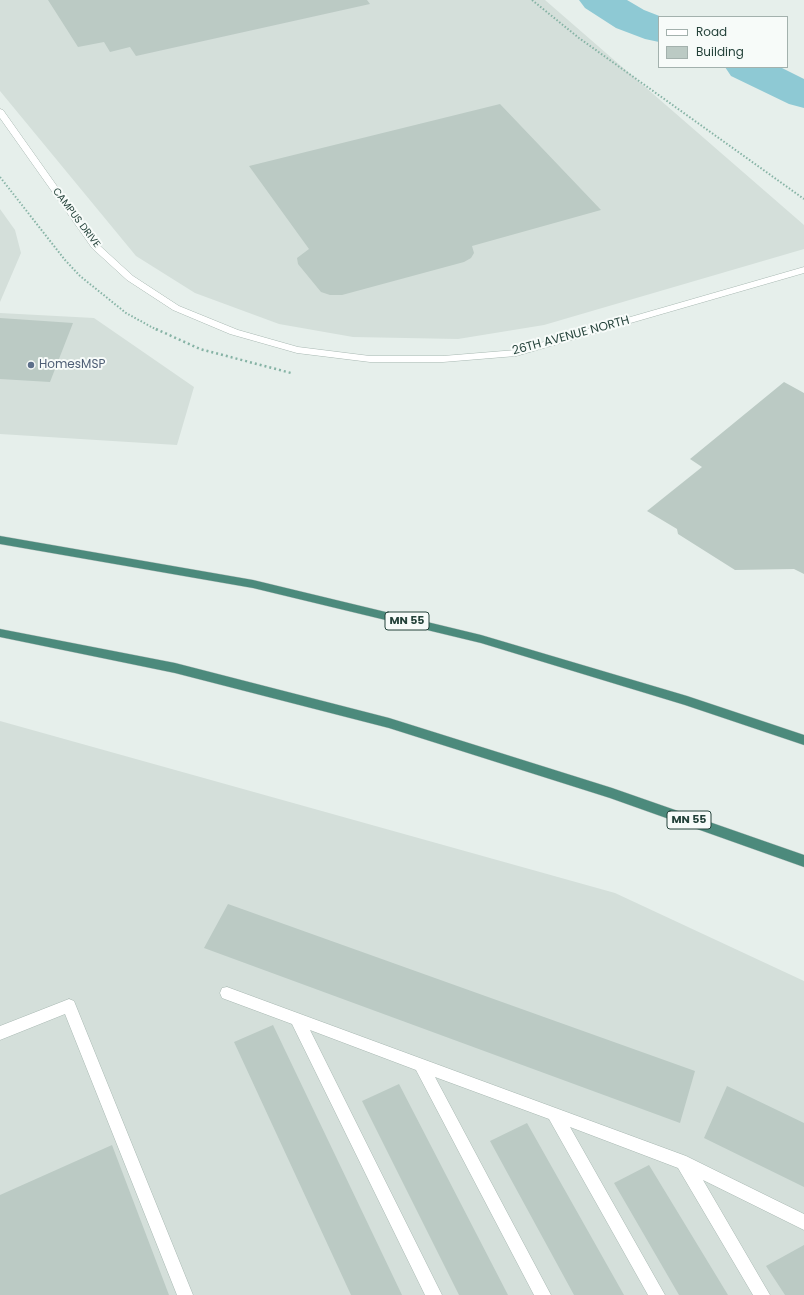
<!DOCTYPE html>
<html>
<head>
<meta charset="utf-8">
<style>
	body { margin:0 }
	#map { position:relative; width:804px; height:1295px; overflow:hidden; background:#e6efeb; font-family:Poppins,sans-serif }
	canvas { display:block }
	.legend { position:absolute; left:658px; top:16px; width:130px; height:52px; box-sizing:border-box; background:#f7fbf9; border:1px solid #a3b1ad; margin:0; padding:5px 7px; list-style:none; font-size:12px; color:#24423a }
	.legend li { display:flex; align-items:center; gap:8px; height:20px }
	.legend b { width:20px; border:1px solid #a3b1ad }
</style>
</head>
<body>
<div id="map">
<canvas width="804" height="1295"></canvas>
<ul class="legend">
<li><b style="height:5px;background:#fff"></b>Road</li>
<li><b style="height:11px;background:#bbcac4"></b>Building</li>
</ul>
</div>
<script>
const c = document.querySelector('canvas').getContext('2d');
c.lineJoin = 'round';
function fillPath(path, color) { c.fillStyle = color; c.fill(path, 'evenodd'); }
const poly = rows => new Path2D(rows.map(r => 'M' + r).join(''));
function trace(path, color, width, dash) { c.strokeStyle = color; c.lineWidth = width; c.lineCap = dash ? 'butt' : 'round'; c.setLineDash(dash || []); c.stroke(path); }
function write(font, color, halo, rows, align = 'center') {
  c.font = font + ' Poppins,sans-serif'; c.lineWidth = 4; c.setLineDash([]); c.textBaseline = 'middle'; c.strokeStyle = halo; c.fillStyle = color; for (const [text, x, y, turn = 0] of rows) {
    c.save(); c.translate(x, y); c.rotate((+turn || 0) * Math.PI / 180); c.textAlign = isNaN(turn) ? turn : align; if (halo) c.strokeText(text, 0, 0); c.fillText(text, 0, 0); c.restore();
  }
}
fillPath(poly([
	[0,0,545,0,804,225,804,249,544,325,458,339,353,337,279,324,195,293,136,256,0,91],
	[0,209,15,230,21,253,0,302],
	[0,313,94,318,194,387,177,445,0,434],
	[0,721,615,893,804,981,804,1295,0,1295]
]), '#d4dfda');
fillPath(poly([
	[579,0,627,0,644,10,662,17,659,17,659,42,645,39,616,28,585,8,579,0],
	[725,67,780,67,804,79,804,108,789,104,731,76,725,67]
]), '#8ec9d4');
fillPath(poly([
	[48,0,367,0,370,4,136,56,130,47,110,52,104,42,78,47],
	[500,104,601,210,472,246,474,253,471,258,464,262,342,295,330,295,321,292,298,264,297,258,309,249,249,166],
	[0,318,73,323,50,382,0,379],
	[784,382,804,393,804,574,794,569,735,570,678,534,677,529,647,511,702,467,690,459],
	[228,904,695,1071,680,1123,204,948],
	[273,1025,402,1295,351,1295,234,1042],
	[399,1084,508,1295,459,1295,362,1101],
	[727,1086,804,1123,804,1187,704,1138],
	[527,1123,624,1295,574,1295,490,1141],
	[112,1145,169,1295,0,1295,0,1195],
	[649,1165,728,1295,679,1295,614,1183],
	[804,1245,804,1295,785,1295,766,1266]
]), '#bbcac4');
const service = poly([
	[227,987,686,1156,804,1214,804,1230,703,1180,770,1295,753,1295,678,1168,570,1127,665,1295,648,1295,549,1119,435,1077,551,1295,534,1295,416,1070,310,1030,442,1295,425,1295,292,1024,222,998,220,993,222,988,227,987],
	[69,999,74,1001,76,1006,193,1295,177,1295,65,1014,0,1040,0,1026,69,999]
]);
const tertiary = poly([
	[0,109,3,110,98,244,133,276,179,306,238,330,298,347,370,356,443,356,516,350,804,267,804,273,516,356,443,362,370,362,297,353,230,334,173,310,127,280,92,248,0,118,0,109]
]);
const trunk = poly([
	[0,536,253,580,481,635,687,696,804,735,804,745,685,705,481,643,253,588,0,544,0,536],
	[0,629,175,663,389,718,612,788,804,855,804,867,610,798,389,728,175,673,0,637,0,629]
]);
trace(service, '#a8b8b2', 1);
trace(tertiary, '#a8b8b2', 1);
trace(trunk, '#c2cac8', 1);
trace(poly([
	[532,0,579,38,804,199],
	[0,177,65,260,80,276,126,313,157,330]
]), '#86b3a5', 2, [1.5, 2]);
trace(poly([
	[156,329,200,349,291,373]
]), '#86b3a5', 2.5, [2, 3]);
fillPath(service, '#fff');
fillPath(tertiary, '#fff');
fillPath(trunk, '#4c8a7c');
for (const [x, y, r, color] of [
	[31,365,4,"#5c6f8a"]
]) { const dot = new Path2D(); dot.arc(x, y, r, 0, 2 * Math.PI); c.fillStyle = color; c.fill(dot); trace(dot, '#f7fbf9', 1.5); }
write('10px', '#24423a', '#f7fbf9', [
	["CAMPUS DRIVE",76,218,53]
]);
for (const [x, y, w] of [
	[407,621,44],
	[689,820,44]
]) { const box = new Path2D(); box.roundRect(x - w / 2, y - 9, w, 18, 3); c.fillStyle = '#f7fbf9'; c.fill(box); trace(box, '#24423a', 1); }
write('bold 11px', '#24423a', null, [
	["MN 55",407,621],
	["MN 55",689,820]
]);
write('12px', '#24423a', '#f7fbf9', [
	["26TH AVENUE NORTH",571,336,-15]
]);
write('12px', '#4e5e75', '#f7fbf9', [
	["HomesMSP",39,365]
], 'left');
</script>
</body>
</html>
